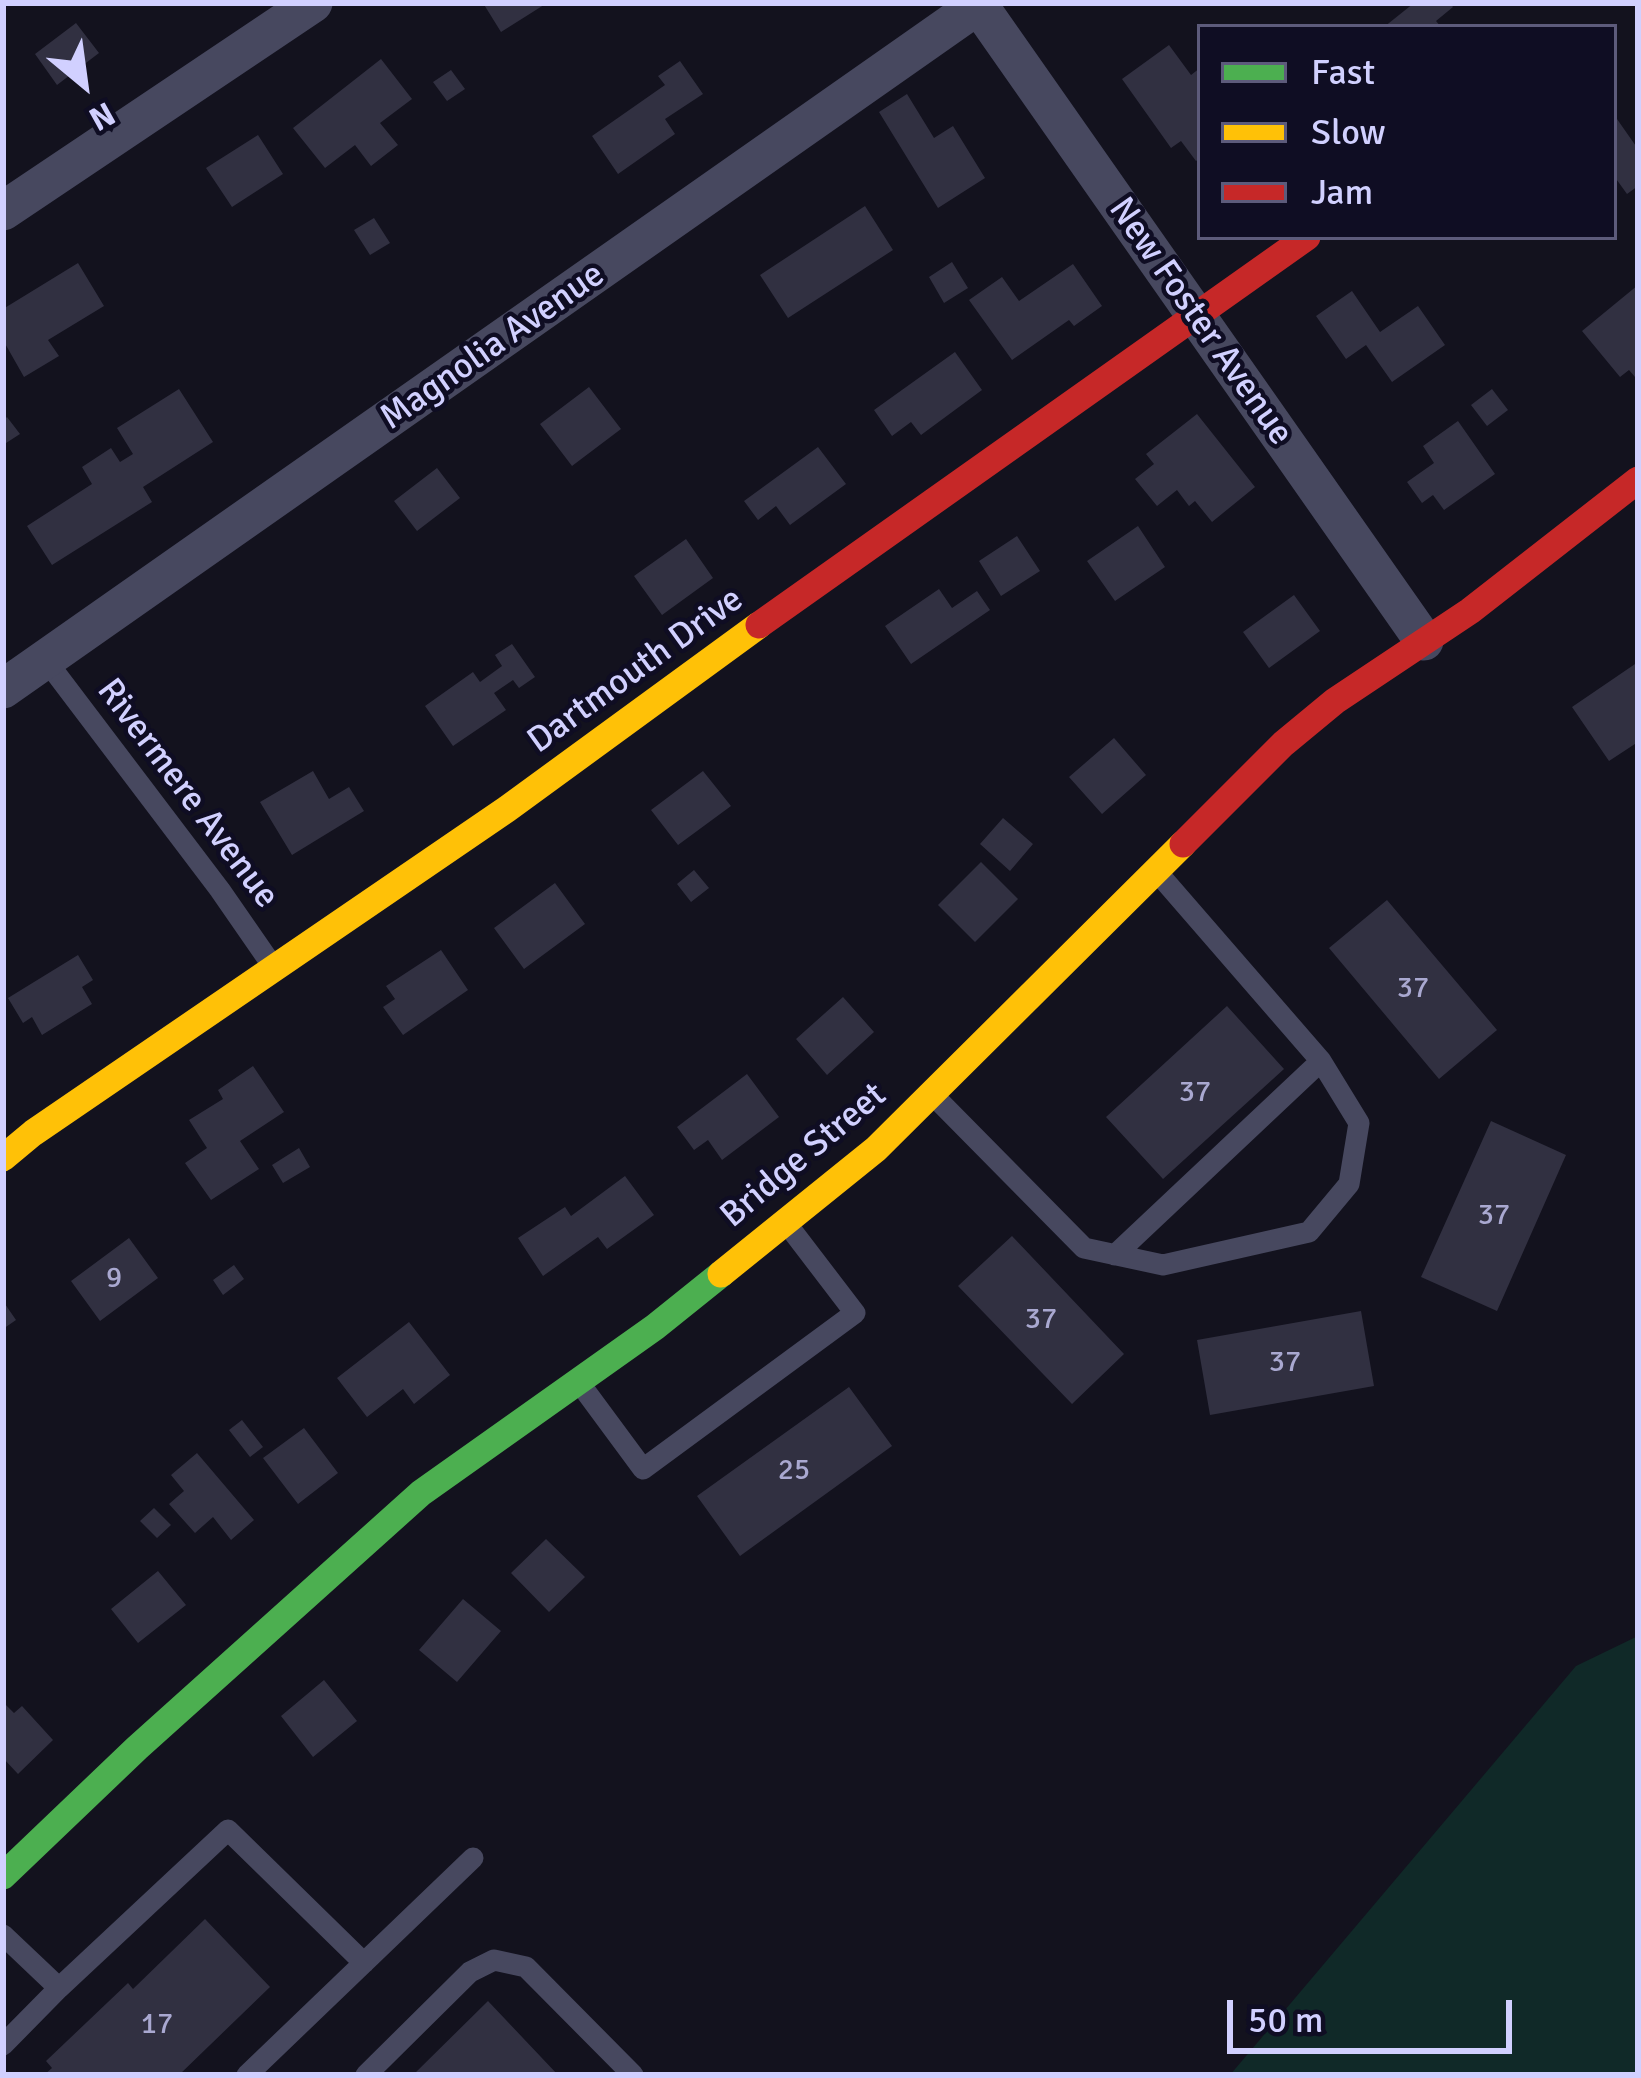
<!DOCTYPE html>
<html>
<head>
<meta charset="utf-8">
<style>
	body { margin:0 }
	#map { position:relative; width:1641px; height:2078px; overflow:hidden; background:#13121e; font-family:Signika,sans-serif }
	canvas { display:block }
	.frame { position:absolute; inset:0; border:6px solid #d1d0ff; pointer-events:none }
	.legend { position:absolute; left:1197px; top:24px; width:420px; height:216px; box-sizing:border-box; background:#0f0d23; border:3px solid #5d5b7b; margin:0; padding:15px 21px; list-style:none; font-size:36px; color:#d1d0ff }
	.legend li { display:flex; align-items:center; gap:24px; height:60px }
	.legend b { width:60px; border:3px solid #5d5b7b }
	.north { position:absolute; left:24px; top:24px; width:120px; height:120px; -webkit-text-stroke:9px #0f0d23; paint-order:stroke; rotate:151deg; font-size:33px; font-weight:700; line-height:48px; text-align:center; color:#d1d0ff }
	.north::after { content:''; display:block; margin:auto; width:42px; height:54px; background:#d1d0ff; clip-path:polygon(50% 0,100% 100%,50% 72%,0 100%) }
	.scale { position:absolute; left:1227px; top:2000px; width:285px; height:54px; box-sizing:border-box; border:6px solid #d1d0ff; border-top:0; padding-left:15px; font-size:36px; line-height:42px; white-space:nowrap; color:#d1d0ff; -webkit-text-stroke:9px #0f0d23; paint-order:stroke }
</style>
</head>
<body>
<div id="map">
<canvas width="1641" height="2078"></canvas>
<div class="frame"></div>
<ul class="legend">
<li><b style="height:15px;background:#4caf50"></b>Fast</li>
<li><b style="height:15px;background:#ffc107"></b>Slow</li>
<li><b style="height:15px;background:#c62828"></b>Jam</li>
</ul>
<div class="north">N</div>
<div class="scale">50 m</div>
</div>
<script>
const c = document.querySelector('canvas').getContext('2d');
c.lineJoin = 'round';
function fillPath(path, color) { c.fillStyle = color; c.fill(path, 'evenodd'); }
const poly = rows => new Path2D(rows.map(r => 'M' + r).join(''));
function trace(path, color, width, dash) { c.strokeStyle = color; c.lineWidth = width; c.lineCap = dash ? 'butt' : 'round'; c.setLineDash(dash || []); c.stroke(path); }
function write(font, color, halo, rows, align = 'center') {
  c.font = font + ' Signika,sans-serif'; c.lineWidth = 9; c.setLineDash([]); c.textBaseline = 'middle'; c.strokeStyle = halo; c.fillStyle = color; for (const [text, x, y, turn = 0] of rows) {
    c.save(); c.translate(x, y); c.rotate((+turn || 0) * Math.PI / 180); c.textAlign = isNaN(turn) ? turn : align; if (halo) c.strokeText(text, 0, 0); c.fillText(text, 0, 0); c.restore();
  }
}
fillPath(poly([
	[1638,1636,1638,2075,1230,2075,1576,1666]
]), '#102928');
fillPath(poly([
	[483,3,547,3,501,32],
	[1414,3,1450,3,1453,7,1436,21,1441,27,1384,27],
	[76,23,99,53,57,85,35,54],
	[1169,45,1191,75,1200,68,1200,158,1196,161,1181,141,1171,148,1122,79],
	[381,59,412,99,380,123,398,145,371,166,355,145,325,168,293,128],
	[680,61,703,94,665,119,675,134,618,174,592,136,665,85,658,76],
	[451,70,465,89,447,101,433,82],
	[907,94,934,138,953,126,985,178,938,208,879,112],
	[1617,119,1638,149,1638,186,1627,194,1614,176],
	[258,135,283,174,232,207,206,168],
	[865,206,893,250,788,318,760,275],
	[374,218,390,243,370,255,354,230],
	[952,262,968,288,944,303,929,277],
	[78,263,104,306,48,340,59,356,24,377,3,340,3,309],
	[1073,264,1102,306,1074,326,1069,320,1012,360,969,300,1002,277,1019,301],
	[1638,285,1638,374,1635,377,1629,370,1620,377,1582,331],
	[1352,291,1380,332,1418,306,1445,345,1392,382,1366,345,1346,359,1316,316],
	[955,352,982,390,921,435,911,422,892,436,874,410],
	[589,387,621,429,572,466,540,424],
	[179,389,213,442,143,487,152,502,52,565,27,526,92,484,82,467,111,448,120,462,133,454,117,428],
	[1492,389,1508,410,1487,426,1471,405],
	[1197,414,1255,487,1212,522,1195,501,1189,506,1177,490,1157,506,1135,479,1154,464,1146,454],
	[7,417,20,434,3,445,3,421],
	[1458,421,1495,474,1444,510,1433,495,1422,503,1407,482,1434,463,1423,446],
	[818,447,846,484,790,525,776,506,758,520,744,501],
	[437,468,460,498,417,531,394,501],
	[1138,526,1165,567,1115,601,1087,561],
	[1017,536,1040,571,1001,596,979,561],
	[686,539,713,578,662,615,634,576],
	[939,589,952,608,977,591,990,610,911,664,885,626],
	[1294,595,1320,631,1269,668,1243,632],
	[512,644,535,677,519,688,513,680,494,693,506,710,453,746,425,706,473,672,480,682,502,666,495,655],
	[1638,662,1638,742,1609,761,1572,707],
	[1114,738,1146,775,1102,814,1069,777],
	[313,771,329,799,349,787,364,811,292,855,260,802],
	[703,771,731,806,678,845,651,810],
	[1003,818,1033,844,1010,871,980,844],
	[981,862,1018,899,975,942,938,905],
	[694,870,709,888,691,902,677,884],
	[555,883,585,924,524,969,494,928],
	[1387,900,1497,1030,1439,1079,1329,948],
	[441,950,468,990,403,1035,383,1007,395,999,386,986],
	[78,955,93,980,82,987,92,1004,42,1035,32,1017,23,1023,8,998],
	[843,997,874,1032,827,1075,796,1039],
	[1227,1006,1284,1069,1163,1179,1106,1117],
	[253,1066,284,1112,240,1141,259,1169,211,1200,185,1163,207,1148,189,1120,223,1099,218,1090],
	[747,1074,779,1117,722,1160,708,1140,694,1150,677,1127],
	[1491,1121,1566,1155,1497,1311,1421,1277],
	[299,1148,310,1167,283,1183,272,1165],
	[625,1176,654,1215,607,1249,598,1237,543,1276,518,1238,565,1207,571,1216],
	[1012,1236,1124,1354,1072,1404,958,1286],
	[129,1238,158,1278,100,1321,71,1281],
	[234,1265,244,1279,223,1295,213,1280],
	[3,1301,16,1320,3,1329],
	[1361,1311,1374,1386,1210,1415,1197,1340],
	[409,1322,450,1375,414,1404,403,1389,367,1417,337,1378],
	[849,1387,892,1446,740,1556,697,1496],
	[242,1420,263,1447,250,1457,229,1430],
	[304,1428,338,1473,298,1504,263,1458],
	[197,1453,254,1520,231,1540,213,1517,195,1533,169,1504,184,1491,171,1475],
	[154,1508,171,1525,157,1538,140,1521],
	[546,1539,585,1577,549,1612,511,1573],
	[158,1571,186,1605,138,1643,111,1609],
	[463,1599,501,1631,457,1682,419,1650],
	[324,1680,357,1721,313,1757,281,1716],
	[3,1702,14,1713,22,1706,53,1740,18,1774,3,1758],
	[205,1919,270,1987,179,2075,44,2075,52,2068,46,2061,128,1983,133,1989],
	[488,2001,558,2075,413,2075]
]), '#313041');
trace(poly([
	[45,659,220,890,274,968],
	[932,1094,1084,1248,1163,1265,1309,1232,1349,1184,1359,1123,1321,1061,1157,872],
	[1115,1255,1321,1061],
	[578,1381,643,1469,855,1313,787,1224],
	[3,1935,59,1988,3,2045],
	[59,1988,228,1830,364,1963],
	[247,2075,473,1858],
	[366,2075,470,1972,494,1960,526,1967,633,2075]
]), '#47485f', 21);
trace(poly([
	[977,3,1424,641],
	[3,211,313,3],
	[3,689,981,3]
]), '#47485f', 39);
trace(poly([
	[3,1876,137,1748,421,1493,655,1327,721,1274]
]), '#4caf50', 27);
trace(poly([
	[3,1158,33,1133,507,809,759,625],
	[721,1274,876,1149,1183,844]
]), '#ffc107', 27);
trace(poly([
	[759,625,1307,237],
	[1183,844,1283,744,1335,701,1470,611,1638,480]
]), '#c62828', 27);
write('30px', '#a9a8d0', null, [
	["37",1413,989],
	["37",1195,1093],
	["37",1494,1216],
	["9",114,1279],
	["37",1041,1320],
	["37",1285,1363],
	["25",794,1471],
	["17",157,2025]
]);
write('36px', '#d1d0ff', '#0f0d23', [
	["New Foster Avenue",1200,322,55],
	["Magnolia Avenue",493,347,-35],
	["Dartmouth Drive",636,671,-36],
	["Rivermere Avenue",187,794,53],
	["Bridge Street",804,1156,-40]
]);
</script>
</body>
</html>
